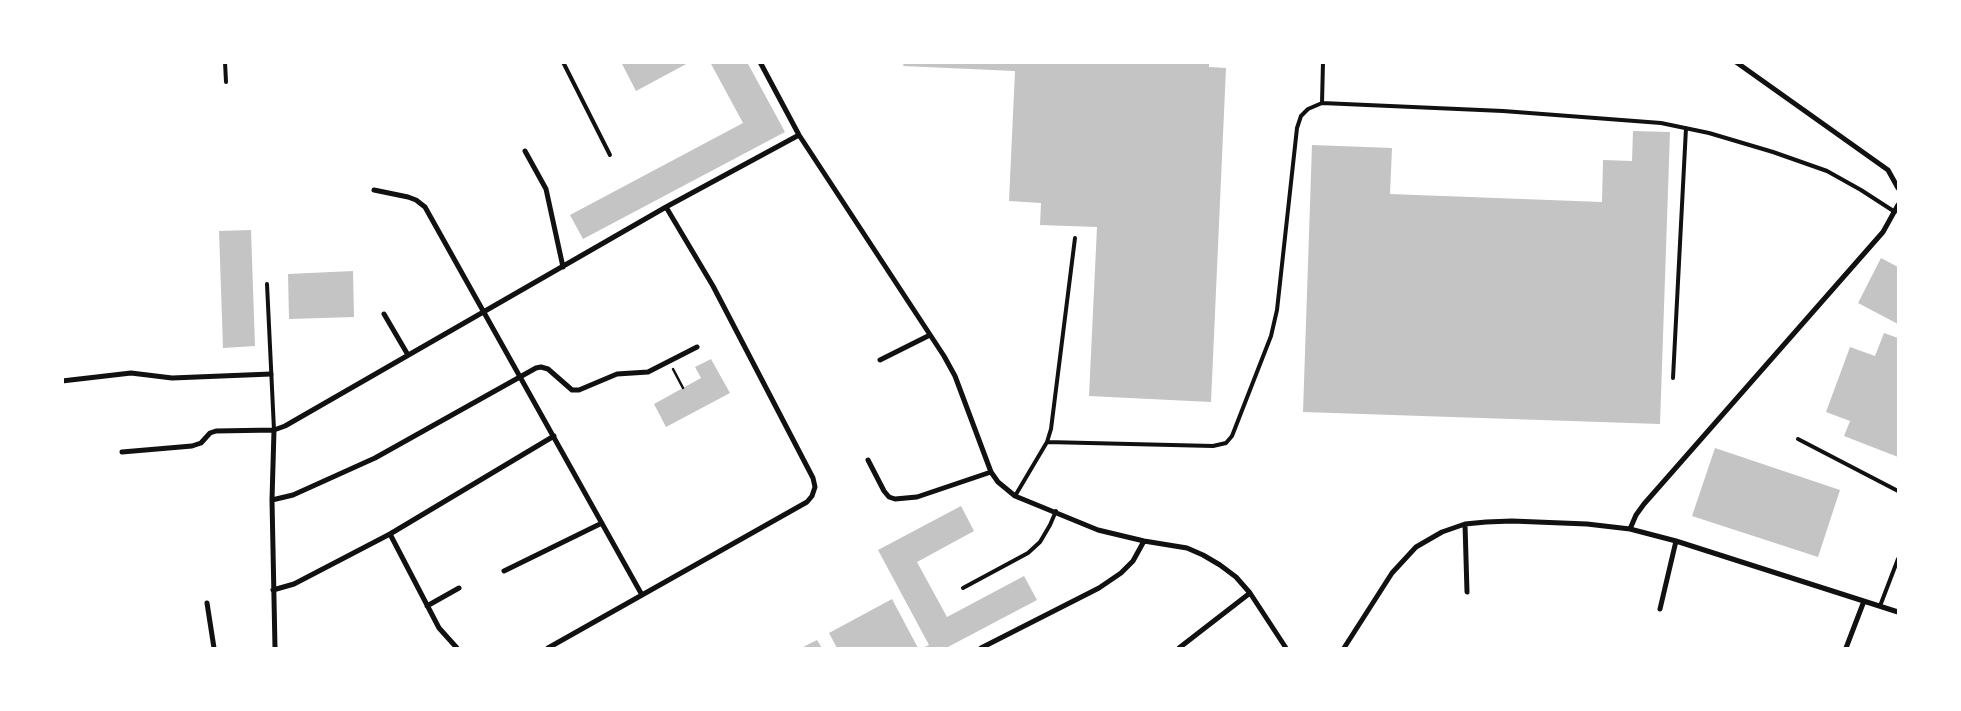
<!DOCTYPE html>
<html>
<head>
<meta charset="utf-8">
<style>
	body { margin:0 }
	#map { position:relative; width:1961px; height:711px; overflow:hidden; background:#fff; font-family:"Playfair Display",serif }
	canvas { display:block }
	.frame { position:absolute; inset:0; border:64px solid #fff; pointer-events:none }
</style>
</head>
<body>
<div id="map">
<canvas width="1961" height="711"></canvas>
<div class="frame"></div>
</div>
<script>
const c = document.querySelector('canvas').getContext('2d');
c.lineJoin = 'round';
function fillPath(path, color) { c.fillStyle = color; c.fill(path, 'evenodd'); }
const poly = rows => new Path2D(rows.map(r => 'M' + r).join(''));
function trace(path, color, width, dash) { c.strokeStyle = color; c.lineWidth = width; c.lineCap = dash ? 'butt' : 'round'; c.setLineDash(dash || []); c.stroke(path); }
fillPath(poly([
	[621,62,690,62,636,91],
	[710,62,747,62,785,132,583,239,570,215,743,123],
	[904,62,1209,62,1209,67,1226,68,1211,402,1089,396,1097,227,1040,225,1041,203,1009,201,1015,71,903,66],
	[1633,131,1670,132,1660,424,1303,412,1312,145,1392,148,1390,194,1602,202,1603,160,1632,161],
	[251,230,255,346,223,348,219,231],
	[1881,258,1898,267,1898,324,1858,303],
	[353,271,354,317,289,319,288,274],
	[1884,333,1898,338,1898,457,1844,436,1850,421,1826,412,1850,347,1875,356],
	[711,359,730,393,666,427,654,404,701,378,695,367],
	[1715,448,1840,490,1818,557,1692,516],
	[961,506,974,531,917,562,947,617,1024,576,1037,600,946,648,922,648,929,645,878,550],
	[892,599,918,648,837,648,829,633],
	[817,640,822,648,801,648]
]), '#c4c4c4');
trace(poly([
	[673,369,683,388]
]), '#111', 2.5);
trace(poly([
	[225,62,226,82],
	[563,62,610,155],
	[1322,103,1323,62],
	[267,284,274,430],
	[1673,378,1686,128],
	[1798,439,1898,491],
	[1047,442,1051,429,1075,238],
	[1015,496,1047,442,1213,446,1226,443,1232,436,1271,336,1277,310,1297,128,1301,116,1308,109,1322,103,1503,111,1661,123,1709,133,1773,152,1827,171,1861,190,1895,212],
	[963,588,1028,553,1040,542,1050,525,1056,511],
	[1880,606,1898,559]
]), '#111', 4);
trace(poly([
	[760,62,799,135,944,356,955,376,991,472,998,482,1015,496,1098,530,1144,541,1187,548,1203,555,1220,565,1236,577,1250,593,1286,648],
	[1736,62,1888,170,1898,188],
	[525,151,546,189,563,267],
	[374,190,408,197,416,200,425,207,642,595],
	[384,314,408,355],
	[880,360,930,335],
	[62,381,131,373,172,378,271,374],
	[274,430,272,500,275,648],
	[122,452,192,446,201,443,210,433,216,431,274,430,285,426,666,207,799,135],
	[868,460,884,491,889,497,895,499,917,497,991,472],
	[272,500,293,495,375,458,536,368,541,367,548,369,572,390,579,390,617,374,648,372,697,347],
	[1465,524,1467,592],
	[1630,529,1636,515,1644,504,1883,232,1898,205],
	[390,534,439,628,457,648],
	[504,571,602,523],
	[273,590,294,584,390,534,554,436],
	[207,603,214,648],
	[427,606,459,588],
	[1660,609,1676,541],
	[548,648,807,502,812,496,815,487,813,478,713,286,666,207],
	[981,648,1099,588,1121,573,1133,561,1144,541],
	[1179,648,1250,593],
	[1344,648,1392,573,1416,547,1442,532,1465,524,1486,522,1512,521,1587,524,1630,529,1676,541,1898,612],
	[1846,648,1864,601]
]), '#111', 5);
</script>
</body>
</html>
